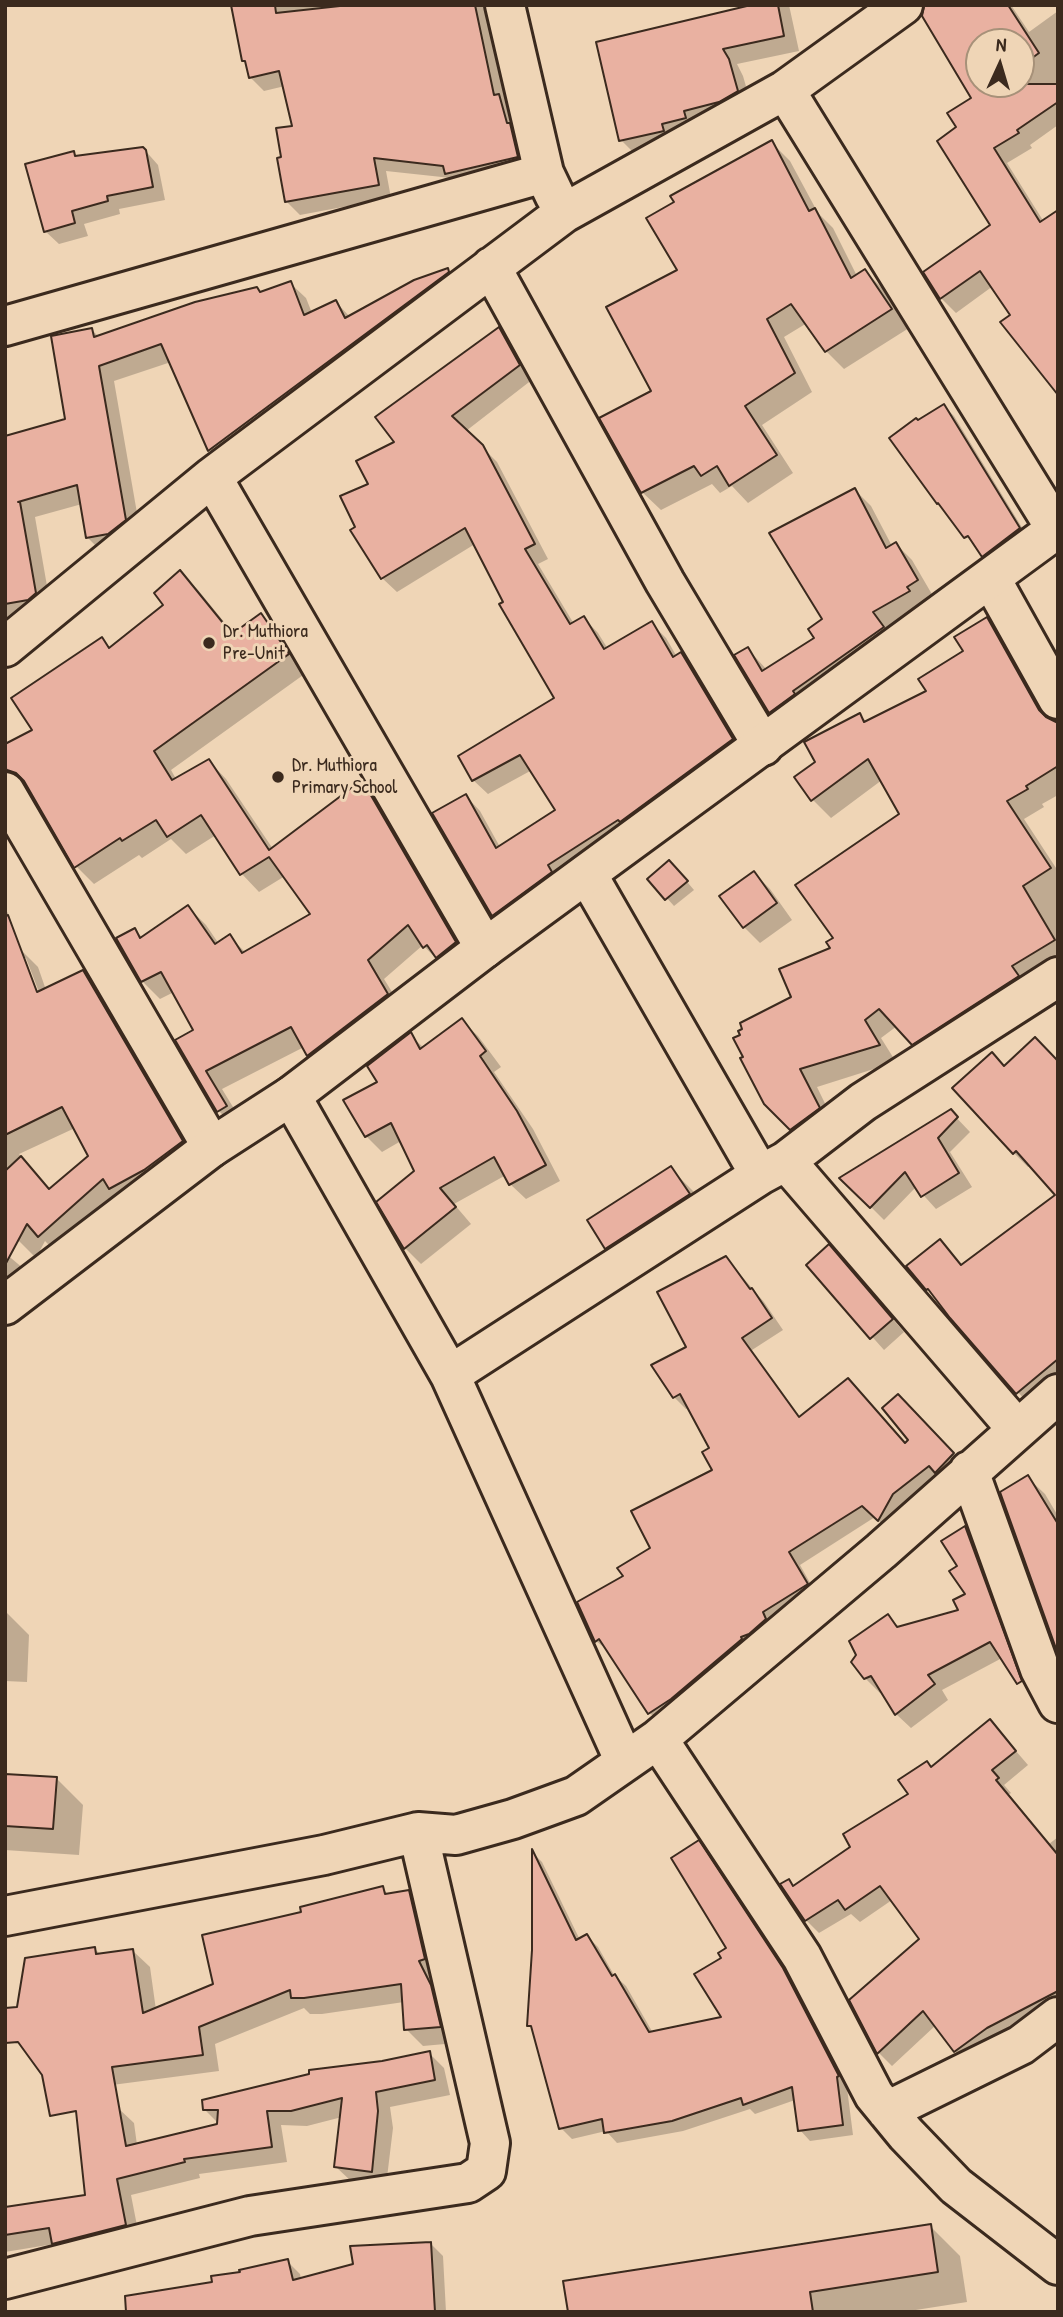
<!DOCTYPE html>
<html>
<head>
<meta charset="utf-8">
<style>
	body { margin:0 }
	#map { position:relative; width:1063px; height:2317px; overflow:hidden; background:#efd5b6; font-family:"Patrick Hand",sans-serif }
	canvas { display:block }
	.frame { position:absolute; inset:0; border:7px solid #3b2a1e; pointer-events:none }
	.north { position:absolute; left:965px; top:28px; width:70px; height:70px; box-sizing:border-box; background:#efd5b6; border:2px solid #a79179; border-radius:50%; rotate:4deg; font-size:19px; font-weight:700; line-height:28px; text-align:center; color:#3b2a1e }
	.north::after { content:''; display:block; margin:auto; width:24px; height:32px; background:#3b2a1e; clip-path:polygon(50% 0,100% 100%,50% 72%,0 100%) }
</style>
</head>
<body>
<div id="map">
<canvas width="1063" height="2317"></canvas>
<div class="frame"></div>
<div class="north">N</div>
</div>
<script>
const c = document.querySelector('canvas').getContext('2d');
c.lineJoin = 'round';
function fillPath(path, color) { c.fillStyle = color; c.fill(path, 'evenodd'); }
const poly = rows => new Path2D(rows.map(r => 'M' + r).join(''));
function trace(path, color, width, dash) { c.strokeStyle = color; c.lineWidth = width; c.lineCap = dash ? 'butt' : 'round'; c.setLineDash(dash || []); c.stroke(path); }
function write(font, color, halo, rows, align = 'center') {
  c.font = font + ' "Patrick Hand",sans-serif'; c.lineWidth = 6; c.setLineDash([]); c.textBaseline = 'middle'; c.strokeStyle = halo; c.fillStyle = color; for (const [text, x, y, turn = 0] of rows) {
    c.save(); c.translate(x, y); c.rotate((+turn || 0) * Math.PI / 180); c.textAlign = isNaN(turn) ? turn : align; if (halo) c.strokeText(text, 0, 0); c.fillText(text, 0, 0); c.restore();
  }
}
fillPath(poly([
	[233,5,489,5,497,37,492,38,506,103,512,110,530,170,460,187,451,178,386,171,391,198,300,215,286,201,283,159,294,128,285,86,264,91,250,77,247,65,243,60],
	[739,5,789,5,799,51,737,64,743,76,752,107,636,155,621,140,741,9],
	[926,5,1011,5,1029,32,1058,11,1058,125,1030,145,1032,148,1007,163,1044,222,1058,392,1013,315,993,286,956,313,941,298,925,272,992,226,958,128,974,99],
	[979,42,1021,42,1021,84,979,84],
	[772,143,790,161,818,213,833,228,857,276,865,271,883,289,909,328,844,369,826,351,807,323,784,337,812,392,762,425,793,473,748,503,732,486,720,493,712,484,661,510,642,492,602,419,653,392,680,270],
	[143,148,158,165,165,200,119,209,120,214,84,224,88,236,59,244,45,231,74,153,78,157],
	[448,270,463,286,225,466,210,450,171,362,114,381,141,536,103,553,87,537,82,504,35,517,51,609,44,615,5,622,5,438,67,420,92,330,99,337,261,294,290,283,306,298,312,313,336,302,350,317],
	[499,329,513,343,533,379,466,431,497,462,548,559,538,564,574,624,584,618,598,633,608,649,652,624,666,638,677,657,681,654,695,668,746,754,507,929,493,915,466,796,480,811,500,847,558,810,532,770,488,794,473,780,556,698,475,544,397,592,382,578,358,527,370,484,396,443],
	[944,406,954,416,1029,539,993,565,938,503,891,438],
	[855,490,871,506,892,546,896,544,912,560,933,596,922,603,924,607,888,628,898,643,786,727,770,712,748,649,767,670,817,638,825,619],
	[180,572,198,590,234,634,261,615,279,633,306,673,171,770,176,779,209,761,226,779,273,849,362,782,380,800,473,961,442,965,423,945,384,979,405,1013,327,1073,309,1055,304,1047,222,1089,244,1125,236,1129,219,1111,177,1040,195,1030,174,992,160,999,142,981,135,930,143,938,188,907,206,925,219,944,230,937,246,953,313,914,285,876,259,892,242,874,216,835,186,854,171,839,142,858,139,855,94,884,76,866,30,789,25,787,5,798,5,746,34,731,102,639,111,649,165,605],
	[987,619,1004,637,1052,721,1058,725,1058,795,1042,804,1044,807,1024,819,1058,871,1058,967,931,1061,897,1026,881,1038,896,1062,817,1087,836,1126,809,1146,765,1103,745,1058,743,1036,793,998,832,949,901,814,882,780,831,818,813,800,796,778,817,763,860,715,867,722,928,692,965,652],
	[677,870,694,890,674,906,650,879],
	[754,873,770,889,792,920,760,943,744,927],
	[5,908,10,917,12,945,19,948,38,967,46,990,83,972,101,990,200,1160,57,1253,45,1241,36,1258,19,1241,5,1220],
	[22,958,26,958,42,1000,38,1001],
	[75,1128,90,1156,50,1190,19,1154],
	[462,1021,478,1036,501,1067,494,1072,533,1129,560,1181,526,1199,510,1184,506,1175,454,1204,471,1224,421,1264,405,1248,379,1202,416,1172,401,1141,382,1152,366,1136,379,1082,410,1035,424,1048],
	[991,1055,1031,1165,1028,1167,1014,1153],
	[951,1112,970,1132,950,1152,972,1187,936,1209,916,1187,884,1220,842,1178],
	[671,1169,694,1192,712,1218,630,1271,606,1248],
	[1058,1195,1058,1386,1032,1408,908,1267,940,1241,963,1266],
	[5,1253,24,1269,5,1302],
	[726,1258,764,1302,783,1330,752,1350,801,1418,906,1445,910,1440,898,1397,965,1466,890,1532,875,1517,800,1565,818,1597,662,1725,650,1713,610,1652,596,1641,625,1577,653,1548,714,1471,711,1449,689,1408,686,1409,674,1397,653,1365,688,1347],
	[841,1259,904,1332,884,1350,808,1265],
	[1027,1477,1045,1494,1058,1516,1058,1646],
	[965,1528,980,1543,1028,1676,1022,1679,1002,1658,942,1690,948,1700,911,1728,896,1714,883,1691,880,1693,865,1678,888,1616,900,1628,961,1611,967,1595,960,1566],
	[5,1611,29,1635,27,1682,5,1681],
	[990,1721,1028,1765,1004,1785,1011,1793,1008,1795,1049,1844,1058,1837,1058,2012,969,2065,955,2051,936,2025,892,2066,879,2053,851,2000,921,1939,892,1900,860,1922,851,1914,819,1933,806,1920,788,1881,795,1888,852,1848,910,1795,932,1768],
	[5,1776,56,1778,83,1805,79,1855,5,1850],
	[698,1843,709,1853,793,1981,849,2087,847,2088,853,2135,810,2141,800,2130,795,2100,755,2114,750,2109,683,2131,617,2143,606,2131,572,2139,561,2128,534,2031,529,2025,534,1950,533,1853,542,1862,580,1940,587,1936,598,1947,614,1975,626,1986,653,2033,723,2018,724,1958,729,1949],
	[382,1888,389,1895,408,1892,425,1909,456,2043,423,2046,406,2029,404,2002,322,2014,310,2014,304,2008,215,2044,219,2071,112,2085,95,1949,101,1955,133,1951,150,1967,156,2010,215,1985,303,1913],
	[429,2053,444,2068,450,2095,390,2107,393,2128,386,2186,352,2182,336,2167,342,2117,307,2126,281,2125,287,2162,199,2174,200,2178,131,2195,140,2241,69,2259,54,2244,5,2252,5,2209,87,2196,118,2108,134,2123,137,2145,220,2125,204,2109,382,2063],
	[930,2226,960,2256,967,2302,903,2312,570,2312],
	[431,2244,443,2256,446,2312,142,2312,213,2283,287,2261,300,2274,301,2279]
]), '#0003');
const building = poly([
	[231,5,275,5,276,13,349,5,475,5,494,95,499,94,507,123,510,123,518,157,445,174,443,166,374,158,379,185,285,202,277,158,281,157,276,128,292,126,279,71,249,78,245,61,242,61,231,5],
	[751,5,778,5,784,36,723,49,729,59,738,91,719,102,684,111,686,118,662,124,664,131,619,141,596,42,751,5],
	[924,5,1008,5,1039,53,1021,66,1021,42,979,42,979,84,1058,84,1058,102,1017,130,1019,133,994,148,1040,222,1058,210,1058,395,1000,322,1010,315,980,271,940,299,923,272,990,225,937,141,956,127,947,113,971,98,922,16,924,5],
	[772,140,809,211,815,208,851,278,865,269,892,309,825,352,791,304,767,319,795,373,745,406,777,455,729,486,717,466,701,476,694,466,641,493,599,418,651,391,606,307,677,270,646,218,674,202,670,196,772,140],
	[143,147,146,150,153,187,107,196,108,201,72,211,75,223,44,232,25,164,74,151,75,156,143,147],
	[448,268,449,272,208,451,161,344,99,366,126,520,108,534,86,538,77,485,18,502,20,502,36,593,28,600,5,604,5,436,65,419,51,336,92,328,94,337,195,302,257,287,260,292,291,281,304,315,336,300,345,318,414,280,448,268],
	[499,327,520,365,452,416,483,445,535,544,525,549,570,624,584,616,604,649,652,621,673,657,681,652,733,739,620,822,618,820,548,865,552,872,492,916,432,813,466,794,496,848,555,810,520,755,472,781,458,756,554,698,499,604,503,602,465,528,381,579,350,530,355,527,340,496,368,484,356,461,394,442,375,417,499,327],
	[944,404,1020,528,982,557,968,536,964,538,938,503,937,504,889,438,916,418,918,420,944,404],
	[855,488,886,548,896,542,918,580,907,587,910,591,873,612,884,627,793,691,795,694,769,713,734,655,748,647,762,671,814,638,808,629,822,619,769,533,855,488],
	[180,570,232,634,261,613,289,654,154,751,172,780,209,759,269,850,362,780,456,942,436,958,427,945,423,948,408,925,368,960,388,994,307,1056,291,1027,206,1071,227,1106,217,1112,175,1040,193,1030,161,972,141,982,116,938,135,928,140,938,188,905,215,944,230,934,242,953,310,914,269,857,240,875,201,815,167,837,156,820,122,841,120,838,74,868,24,781,16,773,7,770,5,768,5,744,32,730,11,698,102,637,109,648,163,605,154,593,180,570],
	[987,617,1039,710,1046,717,1058,723,1058,766,1026,786,1028,789,1007,801,1051,868,1023,886,1055,940,1012,966,1019,976,912,1045,879,1009,865,1020,880,1045,800,1069,820,1108,790,1130,764,1104,740,1058,743,1057,733,1038,740,1035,738,1031,742,1029,740,1023,791,997,779,969,830,948,826,942,833,938,795,885,899,814,868,759,811,801,794,777,815,762,804,742,860,713,864,722,926,691,918,679,963,651,954,637,987,617],
	[669,860,688,881,665,900,647,879,669,860],
	[754,871,777,903,743,928,719,896,754,871],
	[8,915,37,992,83,970,183,1141,144,1170,109,1189,103,1179,38,1237,27,1224,5,1265,5,1171,21,1156,49,1189,88,1156,62,1107,5,1135,5,916,8,915],
	[462,1018,486,1051,480,1056,517,1111,546,1165,509,1185,494,1157,440,1188,456,1207,404,1249,376,1202,414,1171,391,1123,365,1137,343,1100,377,1082,367,1066,411,1032,420,1049,462,1018],
	[1035,1037,1058,1061,1058,1359,1016,1394,950,1318,928,1289,926,1290,906,1266,940,1239,961,1265,1055,1195,1016,1151,1013,1154,952,1088,992,1052,1004,1066,1035,1037],
	[951,1109,958,1117,938,1138,959,1173,921,1197,905,1172,870,1208,839,1178,951,1109],
	[671,1166,690,1194,605,1249,587,1220,671,1166],
	[829,1244,893,1319,870,1339,806,1265,829,1244],
	[726,1256,750,1289,752,1288,772,1318,742,1338,799,1417,848,1378,905,1443,908,1440,882,1408,898,1394,954,1453,935,1473,929,1466,893,1494,878,1521,862,1506,789,1552,808,1584,763,1612,766,1619,749,1634,741,1637,742,1639,671,1699,648,1714,599,1639,595,1642,577,1602,623,1576,617,1568,650,1548,631,1511,712,1470,702,1452,709,1448,680,1394,673,1398,651,1365,686,1347,657,1292,726,1256],
	[1028,1475,1058,1524,1058,1654,1000,1492,1028,1475],
	[965,1526,1022,1681,1017,1684,990,1642,928,1675,935,1684,895,1715,871,1676,864,1679,851,1662,856,1655,849,1641,888,1614,897,1627,958,1610,953,1600,965,1594,949,1571,957,1566,941,1541,965,1526],
	[990,1719,1016,1751,992,1770,999,1778,996,1780,1058,1855,1058,1991,987,2028,954,2052,923,2011,877,2054,849,2000,919,1939,880,1886,845,1910,838,1900,805,1921,780,1884,789,1879,793,1886,850,1847,843,1834,908,1794,898,1780,927,1761,931,1767,990,1719],
	[5,1774,57,1777,53,1829,5,1826,5,1774],
	[699,1840,783,1968,839,2076,837,2077,843,2125,798,2131,792,2087,743,2105,741,2098,672,2121,604,2133,602,2119,559,2129,531,2026,527,2026,532,1950,532,1849,576,1940,587,1934,612,1976,615,1974,649,2032,721,2017,694,1974,721,1958,718,1953,726,1948,671,1858,699,1840],
	[383,1886,385,1894,409,1890,425,1959,419,1961,431,1985,441,2027,404,2030,401,1984,304,1998,291,1998,290,1990,199,2027,203,2055,112,2067,126,2146,217,2124,218,2110,203,2110,202,2100,309,2074,309,2070,382,2061,430,2051,435,2080,376,2092,378,2111,372,2172,334,2167,342,2098,291,2111,267,2111,272,2147,184,2159,185,2162,117,2179,126,2225,52,2244,49,2228,5,2235,5,2207,85,2195,76,2111,50,2116,42,2075,18,2042,5,2043,5,2008,17,2007,25,1958,95,1947,96,1954,133,1949,143,2013,213,1984,202,1935,301,1912,300,1907,383,1886],
	[931,2224,938,2272,810,2292,813,2312,568,2312,563,2281,931,2224],
	[431,2242,435,2312,126,2312,125,2296,212,2282,211,2276,240,2272,239,2270,288,2259,293,2280,353,2264,350,2246,431,2242]
]);
fillPath(building, '#e9b1a1');
trace(building, '#3b2a1e', 2);
const minor = poly([
	[505,5,544,173,555,196],
	[785,90,1056,529],
	[491,267,665,582,763,746],
	[5,326,544,173],
	[212,477,485,948],
	[991,579,1058,699],
	[5,647,212,477,564,213,785,90,903,5],
	[5,792,212,1147],
	[587,874,760,1175],
	[291,1096,450,1375,625,1762],
	[786,1161,1017,1429],
	[450,1375,760,1175,786,1161,863,1102,1058,977],
	[969,1471,1040,1669,1058,1703],
	[658,1739,802,1957,874,2095,906,2134,956,2186,1058,2265],
	[5,1916,324,1855,418,1832,456,1835,513,1819,576,1796,658,1739,881,1551,1058,1394],
	[887,2111,1021,2045,1058,2017],
	[5,2279,250,2216,468,2183,486,2171,490,2143,418,1832]
]);
const major = poly([
	[5,1305,212,1147,291,1096,485,948,1058,528]
]);
trace(minor, '#3b2a1e', 44);
trace(major, '#3b2a1e', 44);
trace(minor, '#efd5b6', 38);
trace(major, '#efd5b6', 38);
for (const [x, y, r, color] of [
	[209,643,7,"#3b2a1e"],
	[278,777,7,"#3b2a1e"]
]) { const dot = new Path2D(); dot.arc(x, y, r, 0, 2 * Math.PI); c.fillStyle = color; c.fill(dot); trace(dot, '#efd5b6', 2.5); }
write('19px', '#3b2a1e', '#efd5b6', [
	["Dr. Muthiora",223,632],
	["Pre-Unit",223,654],
	["Dr. Muthiora",292,766],
	["Primary School",292,788]
], 'left');
</script>
</body>
</html>
